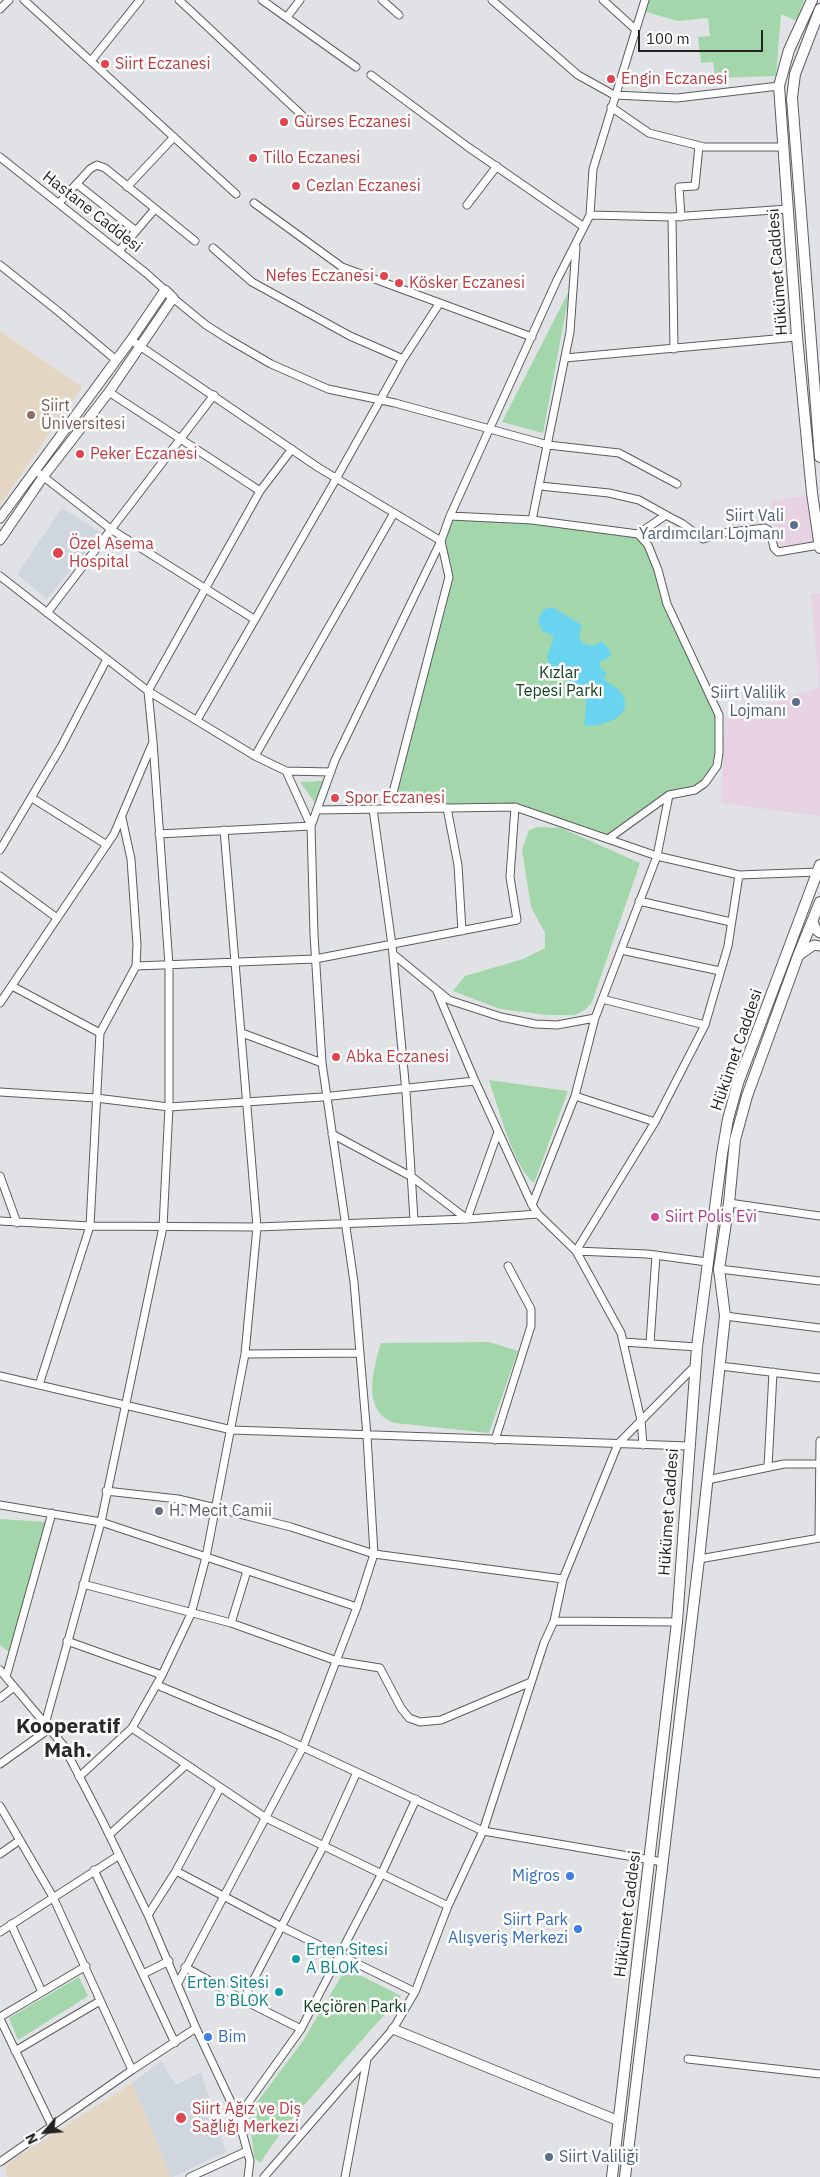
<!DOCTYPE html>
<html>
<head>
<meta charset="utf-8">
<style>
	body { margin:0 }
	#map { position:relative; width:820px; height:2177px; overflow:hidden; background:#e1e2e5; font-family:"IBM Plex Sans",sans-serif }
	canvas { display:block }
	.north { position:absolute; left:20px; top:2107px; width:50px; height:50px; -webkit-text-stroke:4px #fff; paint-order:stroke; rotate:243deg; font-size:14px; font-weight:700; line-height:20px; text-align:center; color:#232324 }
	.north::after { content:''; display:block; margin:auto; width:18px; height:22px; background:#232324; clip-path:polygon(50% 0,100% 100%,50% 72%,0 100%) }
	.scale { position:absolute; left:638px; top:30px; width:125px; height:22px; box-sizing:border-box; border:2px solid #232324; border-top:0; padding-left:6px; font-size:15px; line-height:18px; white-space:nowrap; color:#232324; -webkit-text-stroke:4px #fff; paint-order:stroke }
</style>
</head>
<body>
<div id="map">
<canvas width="820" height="2177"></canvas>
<div class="north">N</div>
<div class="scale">100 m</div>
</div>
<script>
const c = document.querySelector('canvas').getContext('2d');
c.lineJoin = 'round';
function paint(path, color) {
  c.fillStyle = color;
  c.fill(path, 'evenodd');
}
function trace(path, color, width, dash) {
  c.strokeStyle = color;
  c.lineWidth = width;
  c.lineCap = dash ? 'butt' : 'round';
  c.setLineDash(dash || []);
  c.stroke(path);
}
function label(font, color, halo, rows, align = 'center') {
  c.font = font + ' "IBM Plex Sans",sans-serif';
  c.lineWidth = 5;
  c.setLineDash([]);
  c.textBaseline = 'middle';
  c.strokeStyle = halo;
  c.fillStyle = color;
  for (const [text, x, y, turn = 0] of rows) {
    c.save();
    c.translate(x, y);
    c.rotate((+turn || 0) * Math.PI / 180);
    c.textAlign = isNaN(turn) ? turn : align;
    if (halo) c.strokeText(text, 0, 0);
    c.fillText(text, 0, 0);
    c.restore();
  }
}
paint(new Path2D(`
	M809 495 816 543 778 549 770 501Z
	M820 593V816L721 803 725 718 819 687 811 594Z`), '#e6d2e0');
paint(new Path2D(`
	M62 508 102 533 47 599 17 574Z
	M161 2061 176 2085 201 2072 226 2152 173 2177H171L132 2083Z`), '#cfd6de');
paint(new Path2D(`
	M0 331 82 387 0 505Z
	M132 2083 171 2177H8L7 2175 5 2165Z`), '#e3d7c3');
paint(new Path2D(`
	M646 0H804L797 21 781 14 776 76 715 78 713 62 701 63 698 37 710 36 708 18 678 21 643 11Z
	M570 289 543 433 502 422Z
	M450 516 532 520 638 534 648 545 667 605 719 715V753L705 783 668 795 608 839 515 807 389 808 449 577 441 541Z
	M323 781 315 803 300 782Z
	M538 827 561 828 640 863 592 1002 586 1009 575 1015H547L500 1009 453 991 465 976 523 959 545 948V933L531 907 522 850 529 830Z
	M489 1080 568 1091 534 1183C515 1170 497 1104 489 1080Z
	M489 1342 518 1351 489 1433 395 1423C361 1412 373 1369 381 1343Z
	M0 1519 46 1522 9 1652 0 1645Z
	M346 1968 401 1996 284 2128 260 2163 254 2157 249 2113 303 2041Z
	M79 1977 88 1996 18 2040 9 2018Z`), '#a3d7ab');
paint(new Path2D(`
	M552 607 582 625 579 636C583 647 593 648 602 641L611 652 610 657 600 662V667L607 674 603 679C609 683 618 688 622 694 636 716 602 727 586 726L584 724C593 680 572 692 550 668L547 657 554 636 542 631 538 621 543 610Z`), '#6ad3f0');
const minor = new Path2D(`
	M24 0 236 194
	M179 0 306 119
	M262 0 356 67
	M382 0 399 15
	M492 0 578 75 614 95 677 98 779 86
	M603 0 635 29
	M0 9 9 0
	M287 17 300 0
	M91 61 140 0
	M371 75 468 147 584 227
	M611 107 649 133 704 147H783
	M0 157 146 273 165 290
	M77 184 136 231
	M127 187 174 137
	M59 203 90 169 97 165 105 168 195 241
	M254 203 342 267 532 337
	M467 205 497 166
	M590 215 672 217 789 209
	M672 217 674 349
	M681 217 679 187 695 186 699 146
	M213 248 252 282 350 336 403 359
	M119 251 154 210
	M0 265 59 312 116 360
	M173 298 206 325 228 339 271 364 328 389 395 403 548 445 619 453 677 484
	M131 340 319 468 441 541 449 577 389 808
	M565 358 797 337
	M109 392 260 491
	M40 474 112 530 254 619
	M540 486 609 493 639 500 666 515 638 534
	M666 515 683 524 703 539 723 533 765 528 770 531 774 548 778 552 819 545
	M450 516 532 520 638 534 648 545 658 570 667 604 719 715V753L717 766 705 783 695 790 669 795 608 839
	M532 520 570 332 576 247
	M0 576 148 691 255 756 286 771 331 772
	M47 613 214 395
	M197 720 336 479 403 359 439 304
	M255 756 394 513
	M286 771 311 826
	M32 798 107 845
	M447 808 458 865 462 931
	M373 809 392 945 406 1092 414 1220
	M317 810 515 807 657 856 595 1018 575 1096 532 1205
	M159 834 311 826
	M0 850 61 747 107 659
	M739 875 818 872
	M0 876 57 918
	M639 901 731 922
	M621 950 720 971
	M393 954 449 1000 501 1017 535 1024 557 1025 595 1018
	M136 966 315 959 517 920 510 877 515 807
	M12 986 100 1033
	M436 989 475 1081 532 1205 538 1214 576 1251 621 1333 641 1420 643 1445
	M602 999 705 1025 728 946 739 875 657 856 669 795
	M0 1003 114 834 153 742 148 691 260 491 292 449
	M705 1025 655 1122 576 1251 647 1254 707 1262
	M242 1033 322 1063
	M0 1092 96 1098 169 1107 322 1097 475 1081
	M575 1096 655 1122
	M332 1134 412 1177 467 1219
	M0 1176 17 1223
	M729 1203 820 1216
	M467 1219 498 1132
	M0 1221 90 1226 257 1227 467 1219 538 1214
	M719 1269 820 1281
	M725 1316 820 1328
	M623 1342 697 1347
	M650 1343 656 1255
	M245 1354 360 1353
	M720 1366 820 1378
	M0 1376 232 1430 689 1446
	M39 1385 90 1226 100 1033 136 966 137 945 131 859 122 818
	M495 1440 531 1326V1309L508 1266
	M768 1467 773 1372
	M707 1480 784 1464H820
	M106 1491 178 1499 216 1508 291 1527 374 1554 563 1579
	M0 1505 101 1522 357 1607
	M819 1538 820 1441
	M699 1559 820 1538
	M83 1584 231 1623 337 1661 380 1668 401 1708 409 1718 420 1722 441 1720 531 1682
	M554 1621 677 1622
	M231 1623 247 1571
	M67 1641 162 1675
	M0 1670 63 1745 102 1820 148 1915 196 2028 238 2117 250 2161 248 2177
	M6 1677 52 1513
	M157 1685 279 1736 483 1831 663 1862
	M0 1698 14 1687
	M45 1724 101 1522 163 1227 169 1107V965L153 742
	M132 1728 266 1818 448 1906
	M0 1764 49 1729
	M79 1777 132 1728 162 1675 191 1614 206 1557 245 1354 257 1227 224 830
	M0 1806 53 1897 132 2070
	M109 1835 185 1766
	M0 1854 20 1840
	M94 1870 175 2043
	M176 1871 282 1927 415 1992
	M148 1915 176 1871 220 1788
	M11 1924 42 1992
	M0 1932 118 1856
	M185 1967 243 2000 301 2029
	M143 1974 169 1961
	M178 1983 303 1747 357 1607 374 1554 367 1436 354 1282 322 1063 314 934 311 826 335 760 441 541 450 516 557 280 590 215 593 169 645 0
	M243 2000 323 1847 357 1772
	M0 2017 86 1966
	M0 2019 52 2126
	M15 2051 100 2001
	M688 2059 820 2074
	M238 2117 301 2029 381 1875 416 1799
	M0 2162 132 2070 196 2028
	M190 2177 247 2151
	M264 2177 393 2029 415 1992 448 1906 483 1831 544 1643 554 1621 563 1579 618 1444 695 1366
	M345 2177 367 2059`);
const tertiary = new Path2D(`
	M0 518 131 340 165 290 173 298 109 392 43 477 0 540
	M813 922 817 931 820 933
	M798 956 814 945 820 946
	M393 2029 619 2121`);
const primary = new Path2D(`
	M812 0 789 50 779 86 797 337 812 493 820 548
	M820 9 795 74 792 98 820 457
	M612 2177 677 1622 697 1347 722 1154 728 1119 738 1083 820 865
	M625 2177 699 1559 725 1316 719 1269 729 1203 735 1140 747 1096 798 956 820 902`);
trace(minor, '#5b5c5e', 9);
trace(tertiary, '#5b5c5e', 11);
trace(primary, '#5b5c5e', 12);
trace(minor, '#fff', 7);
trace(tertiary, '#fff', 9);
trace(primary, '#fff', 10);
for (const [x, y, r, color] of [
	[105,64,5,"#e0444e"],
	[611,79,5,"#e0444e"],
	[284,122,5,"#e0444e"],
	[253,158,5,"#e0444e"],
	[296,186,5,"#e0444e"],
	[384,276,5,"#e0444e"],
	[399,283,5,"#e0444e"],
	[31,415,5,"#8d6e63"],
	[80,454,5,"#e0444e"],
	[794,525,5,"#5c6f8a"],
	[58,553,6,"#e0444e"],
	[796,702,5,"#5c6f8a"],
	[335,798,5,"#e0444e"],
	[336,1057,5,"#e0444e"],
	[655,1217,5,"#d1479c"],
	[159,1511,5,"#6b7280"],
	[570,1876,5,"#3f7fe0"],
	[578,1929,5,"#3f7fe0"],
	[296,1959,5,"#0f9aa8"],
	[279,1992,5,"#0f9aa8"],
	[208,2037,5,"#3f7fe0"],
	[181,2118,6,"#e0444e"],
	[549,2157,5,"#5c6f8a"]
]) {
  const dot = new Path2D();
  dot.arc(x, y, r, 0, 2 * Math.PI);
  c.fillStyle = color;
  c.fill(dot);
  trace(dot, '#fff', 2);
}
label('16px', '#be3a42', '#fff', [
	["Siirt Eczanesi",115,64],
	["Engin Eczanesi",621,79],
	["Gürses Eczanesi",294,122],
	["Tillo Eczanesi",263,158],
	["Cezlan Eczanesi",306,186],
	["Nefes Eczanesi",374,276,"right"],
	["Kösker Eczanesi",409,283],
	["Peker Eczanesi",90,454],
	["Özel Asema",69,544],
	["Hospital",69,562],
	["Spor Eczanesi",345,798],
	["Abka Eczanesi",346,1057],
	["Siirt Ağız ve Diş",192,2109],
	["Sağlığı Merkezi",192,2127]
], 'left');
label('16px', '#232324', '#fff', [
	["Hastane Caddesi",92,212,38],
	["Hükümet Caddesi",778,272,-94],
	["Hükümet Caddesi",737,1050,-71],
	["Hükümet Caddesi",669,1512,-86],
	["Hükümet Caddesi",628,1914,-83]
]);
label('16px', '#785e54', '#fff', [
	["Siirt",41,406],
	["Üniversitesi",41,424]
], 'left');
label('16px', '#4e5e75', '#fff', [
	["Siirt Vali",784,516],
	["Yardımcıları Lojmanı",784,534],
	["Siirt Valilik",786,693],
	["Lojmanı",786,711],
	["Siirt Valiliği",559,2157,"left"]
], 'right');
label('16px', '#11431f', '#fff', [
	["Kızlar",559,673],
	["Tepesi Parkı",559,691],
	["Keçiören Parkı",355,2007]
]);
label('16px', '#b23c85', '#fff', [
	["Siirt Polis Evi",665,1217]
], 'left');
label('16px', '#5b616d', '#fff', [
	["H. Mecit Camii",169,1511]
], 'left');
label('16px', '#366cbe', '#fff', [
	["Migros",560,1876],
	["Siirt Park",568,1920],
	["Alışveriş Merkezi",568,1938],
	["Bim",218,2037,"left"]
], 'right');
label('16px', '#0d838f', '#fff', [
	["Erten Sitesi",306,1950],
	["A BLOK",306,1968],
	["Erten Sitesi",269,1983,"right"],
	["B BLOK",269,2001,"right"]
], 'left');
label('bold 21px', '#28292b', '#fff', [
	["Kooperatif",68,1727],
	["Mah.",68,1751]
]);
</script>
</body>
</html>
